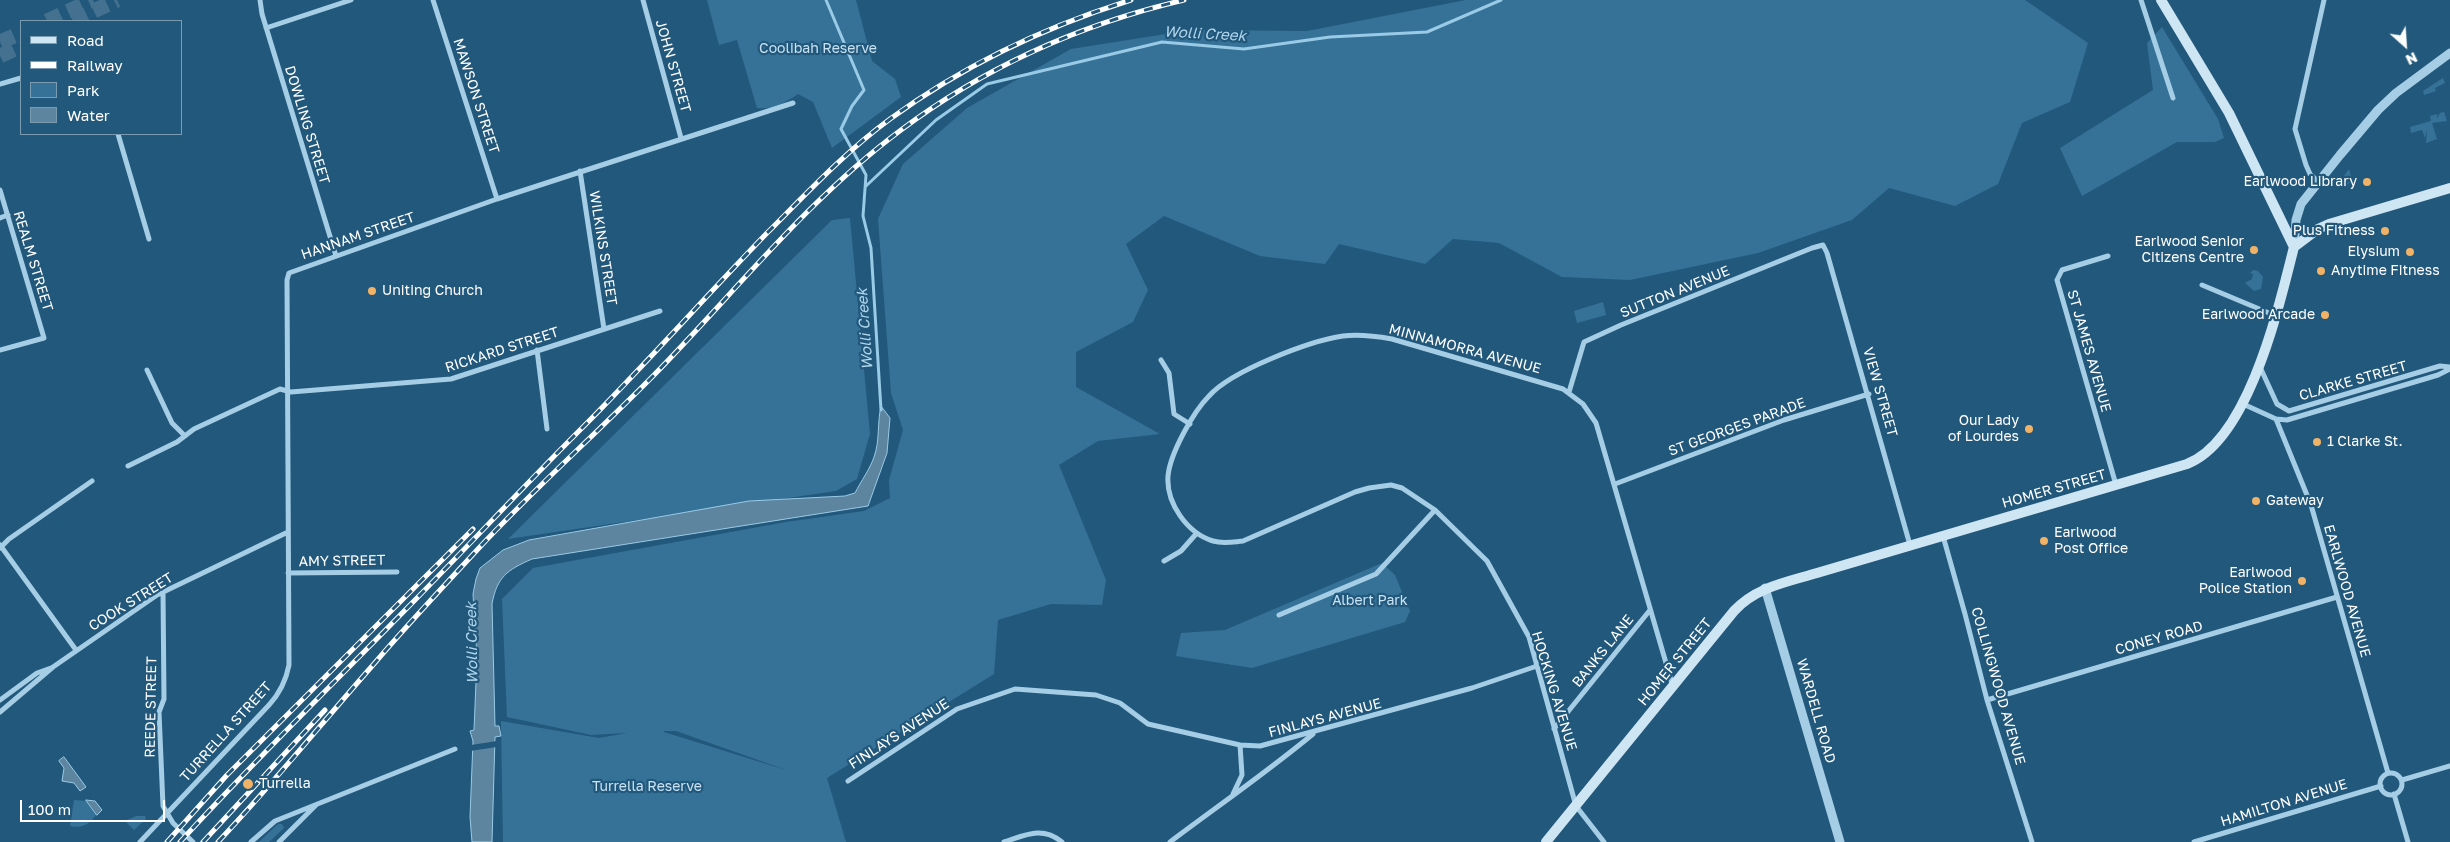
<!DOCTYPE html>
<html>
<head>
<meta charset="utf-8">
<style>
	body { margin:0 }
	#map { position:relative; width:2450px; height:842px; overflow:hidden; background:#22587b; font-family:"Golos Text",sans-serif }
	canvas { display:block }
	.legend { position:absolute; left:20px; top:20px; width:162px; height:115px; box-sizing:border-box; background:#22587b; border:1px solid #7a9bb0; margin:0; padding:6px 9px; list-style:none; font-size:15px; color:#fff }
	.legend li { display:flex; align-items:center; gap:10px; height:25px }
	.legend b { width:25px; border:1px solid #7a9bb0 }
	.north { position:absolute; left:2380px; top:20px; width:50px; height:50px; -webkit-text-stroke:4px #22587b; paint-order:stroke; rotate:154deg; font-size:14px; font-weight:700; line-height:20px; text-align:center; color:#fff }
	.north::after { content:''; display:block; margin:auto; width:18px; height:22px; background:#fff; clip-path:polygon(50% 0,100% 100%,50% 72%,0 100%) }
	.scale { position:absolute; left:20px; top:800px; width:145px; height:22px; box-sizing:border-box; border:2px solid #fff; border-top:0; padding-left:6px; font-size:15px; line-height:18px; white-space:nowrap; color:#fff; -webkit-text-stroke:4px #22587b; paint-order:stroke }
</style>
</head>
<body>
<div id="map">
<canvas width="2450" height="842"></canvas>
<ul class="legend">
<li><b style="height:6px;background:#cee5f4"></b>Road</li>
<li><b style="height:6px;background:#fff"></b>Railway</li>
<li><b style="height:14px;background:#367298"></b>Park</li>
<li><b style="height:14px;background:#5e859f"></b>Water</li>
</ul>
<div class="north">N</div>
<div class="scale">100 m</div>
</div>
<script>
const c = document.querySelector('canvas').getContext('2d');
c.lineJoin = 'round';
function paint(path, color) {
  c.fillStyle = color;
  c.fill(path, 'evenodd');
}
function trace(path, color, width, dash) {
  c.strokeStyle = color;
  c.lineWidth = width;
  c.lineCap = dash ? 'butt' : 'round';
  c.setLineDash(dash || []);
  c.stroke(path);
}
function label(font, color, halo, rows, align = 'center') {
  c.font = font + ' "Golos Text",sans-serif';
  c.lineWidth = 4.5;
  c.setLineDash([]);
  c.textBaseline = 'middle';
  c.strokeStyle = halo;
  c.fillStyle = color;
  for (const [text, x, y, turn = 0] of rows) {
    c.save();
    c.translate(x, y);
    c.rotate((+turn || 0) * Math.PI / 180);
    c.textAlign = isNaN(turn) ? turn : align;
    if (halo) c.strokeText(text, 0, 0);
    c.fillText(text, 0, 0);
    c.restore();
  }
}
paint(new Path2D(`
	M707 0H856L872 61 895 79 901 97 832 148 813 102 798 94C785 103 772 110 757 108L737 40 719 45Z
	M1466 0H2025L2088 43 2070 102 2022 123 1998 184 1955 206 1889 188 1852 220 1758 253 1630 280 1562 277 1499 243 1453 239 1425 264 1339 244 1325 264 1260 256 1164 216 1126 244 1148 290 1133 322 1076 352V387L1160 434 1098 441 1059 465 1106 580 1102 605 1051 604 998 620 994 674 827 778 846 842H503L501 721 599 738 627 733 591 735 507 717 502 599 533 568 786 522 864 511 890 498 889 480 903 430 891 393 878 219 903 164 967 108 1071 49 1191 30 1307 31ZM664 731H676L789 771 664 732Z
	M2162 27 2218 119 2224 138 2215 142H2177L2082 196 2060 148 2153 90 2147 43Z
	M2443 78 2445 83 2435 88 2436 91 2424 95 2423 91Z
	M2444 112 2447 121 2432 123 2437 139 2426 143 2427 129 2425 138 2422 130 2411 133 2410 127 2431 121 2430 116 2437 114V118L2440 113Z
	M2349 169 2353 183 2344 185 2340 181Z
	M850 218 870 434 857 479 836 491 508 539 832 220Z
	M2253 270 2258 271 2263 277 2261 289 2254 291 2245 283 2252 279 2253 274 2250 273Z
	M1603 302 1606 315 1577 323 1574 311Z
	M1382 563 1395 575 1410 611 1405 622 1252 668 1176 656 1181 633 1225 630Z
	M74 800 86 801 96 815C90 824 81 829 70 826Z
	M136 816H145L146 819 134 830 125 821Z
	M278 824H282L284 828 269 842H259Z`), '#367298');
const water = new Path2D(`
	M881 406 890 418 887 453 868 506 532 559C507 570 497 577 492 604L495 726H499L501 736 495 737 492 842H472L470 817 473 741 470 731 474 730 477 657 473 594 476 579 480 568 503 550 529 540 749 501 845 496 855 493C861 481 870 469 874 457 880 441 877 423 881 406Z
	M64 757 86 787 80 791 74 783 62 781 64 768 59 761Z
	M86 800 95 801 102 810 97 815Z`);
paint(water, '#5e859f');
trace(water, '#99cae6', 1);
paint(new Path2D(`
	M497 741V747L470 751 471 745Z`), '#22587b');
trace(new Path2D(`
	M826 0 864 90 852 106 841 129 866 175 863 216 871 248 881 410
	M866 186 936 120 987 84 1162 42 1244 49 1330 37 1427 32 1501 0`), '#99cae6', 3);
trace(new Path2D(`
	M47 21 93 0
	M73 21 117 0
	M0 42 21 33
	M0 56 21 46`), '#43718f', 15, [15, 8]);
trace(new Path2D(`
	M260 0 262 14 336 256
	M433 0 497 199
	M643 0 681 138
	M2141 0 2173 98
	M266 28 351 0
	M0 84 21 78
	M118 134 149 239
	M580 171 604 329
	M2319 182 2310 174 2306 165 2295 129 2324 0
	M0 190 44 338 0 350
	M0 218 8 215
	M2108 256 2062 270 2057 280 2116 485
	M2202 285 2276 316
	M537 350 547 429
	M1161 360 1169 373 1174 414 1190 424
	M2260 367 2277 404 2289 411 2440 366 2450 367
	M147 370 172 423 185 436
	M1569 392 1584 342 1621 325 1812 248 1823 245 1827 253 1910 545
	M2243 404 2276 419 2287 420 2438 375 2450 369
	M2276 419 2311 505 2388 773
	M128 466 177 442 194 429 280 389 291 392 451 379 660 311
	M1615 484 1784 420 1869 394
	M1943 536 1965 614 1987 700 2032 842
	M0 545 76 650
	M0 548 9 539 92 481
	M1164 561 1181 551 1196 534
	M288 573 397 572
	M163 591 164 699 159 712 163 806 173 823 193 842
	M1279 615 1376 574 1435 510
	M0 700 37 673 51 668
	M1987 700 2337 597
	M0 712 53 667 157 595 288 532
	M1554 729 1650 610
	M2380 784a11 11 0 1 1 22 0a11 11 0 1 1-22 0Z
	M2402 780 2450 766
	M848 781 957 709 1015 689 1096 695 1120 703 1148 724 1240 745 1260 746 1472 688 1537 666
	M1233 794 1242 775 1240 745
	M2394 794 2408 842
	M140 842 269 705C280 693 286 681 289 665L287 280 289 273 497 199 793 103
	M251 842 275 821 455 749
	M279 842 316 805
	M1004 842C1026 835 1042 826 1062 842
	M1170 842C1218 806 1267 772 1313 734
	M1604 842 1576 806 1529 637 1487 561 1435 510 1402 488 1391 485 1369 488 1355 492 1243 541C1232 542 1223 544 1213 541 1187 533 1166 503 1168 476 1170 454 1193 412 1209 396 1231 371 1309 341 1343 336 1359 334 1375 336 1392 339L1563 389 1583 404 1596 423 1673 687
	M2194 842 2381 786`), '#a5cde5', 5);
trace(new Path2D(`
	M2294 247 2296 220 2301 204 2340 155 2378 110 2396 93 2450 53
	M1765 588 1840 842`), '#a5cde5', 9);
trace(new Path2D(`
	M2161 0 2229 113 2294 247
	M2294 247 2318 229 2329 224 2450 188
	M1546 842 1734 611C1756 587 1787 582 1817 573L2187 464C2249 440 2279 306 2294 247`), '#cee5f4', 10);
const rail = new Path2D(`
	M167 842 227 775 473 529
	M180 842C256 759 336 681 414 601 470 544 524 486 580 430 644 366 704 298 767 233 806 194 845 152 890 119 964 65 1044 27 1131 0
	M203 842 325 710
	M218 842C272 785 321 724 373 665 407 625 443 587 478 549 535 488 597 433 655 374 735 292 808 199 901 130 985 67 1081 24 1184 0`);
trace(rail, '#fff', 5);
trace(rail, '#22587b', 3, [9]);
for (const [x, y, r, color] of [
	[2367,182,5,"#f0b267"],
	[2385,231,5,"#f0b267"],
	[2254,250,5,"#f0b267"],
	[2410,252,5,"#f0b267"],
	[2321,271,5,"#f0b267"],
	[372,291,5,"#f0b267"],
	[2325,315,5,"#f0b267"],
	[2029,429,5,"#f0b267"],
	[2317,442,5,"#f0b267"],
	[2256,501,5,"#f0b267"],
	[2044,541,5,"#f0b267"],
	[2302,581,5,"#f0b267"],
	[248,784,6,"#f0b267"]
]) {
  const dot = new Path2D();
  dot.arc(x, y, r, 0, 2 * Math.PI);
  c.fillStyle = color;
  c.fill(dot);
  trace(dot, '#22587b', 2);
}
label('14px', '#c8e3f4', '#22587b', [
	["Coolibah Reserve",818,49],
	["Albert Park",1370,601],
	["Turrella Reserve",647,787]
]);
label('14px', '#fff', '#22587b', [
	["JOHN STREET",673,66,74],
	["MAWSON STREET",476,96,72],
	["DOWLING STREET",307,125,73],
	["HANNAM STREET",358,236,-19],
	["WILKINS STREET",603,248,81],
	["REALM STREET",33,261,73],
	["SUTTON AVENUE",1675,292,-22],
	["MINNAMORRA AVENUE",1465,349,15],
	["RICKARD STREET",502,350,-18],
	["ST JAMES AVENUE",2089,351,74],
	["CLARKE STREET",2353,381,-16],
	["VIEW STREET",1880,392,74],
	["ST GEORGES PARADE",1737,427,-20],
	["HOMER STREET",2054,489,-16],
	["AMY STREET",342,561,-1],
	["EARLWOOD AVENUE",2347,591,74],
	["COOK STREET",131,602,-32],
	["CONEY ROAD",2159,638,-16],
	["BANKS LANE",1603,651,-51],
	["HOMER STREET",1675,662,-51],
	["COLLINGWOOD AVENUE",1998,686,74],
	["HOCKING AVENUE",1554,691,73],
	["REEDE STREET",151,707,-89],
	["WARDELL ROAD",1816,711,74],
	["FINLAYS AVENUE",1325,718,-15],
	["TURRELLA STREET",226,732,-48],
	["FINLAYS AVENUE",899,734,-33],
	["HAMILTON AVENUE",2284,803,-17]
]);
label('14px', '#fff', '#22587b', [
	["Earlwood Library",2357,182],
	["Plus Fitness",2375,231],
	["Earlwood Senior",2244,242],
	["Citizens Centre",2244,258],
	["Elysium",2400,252],
	["Anytime Fitness",2331,271,"left"],
	["Uniting Church",382,291,"left"],
	["Earlwood Arcade",2315,315],
	["Our Lady",2019,421],
	["of Lourdes",2019,437],
	["1 Clarke St.",2327,442,"left"],
	["Gateway",2266,501,"left"],
	["Earlwood",2054,533,"left"],
	["Post Office",2054,549,"left"],
	["Earlwood",2292,573],
	["Police Station",2292,589],
	["Turrella",259,784,"left"]
], 'right');
label('italic 15px', '#b0d6ed', '#22587b', [
	["Wolli Creek",1205,34,3],
	["Wolli Creek",865,329,-94],
	["Wolli Creek",472,643,-91]
]);
</script>
</body>
</html>
